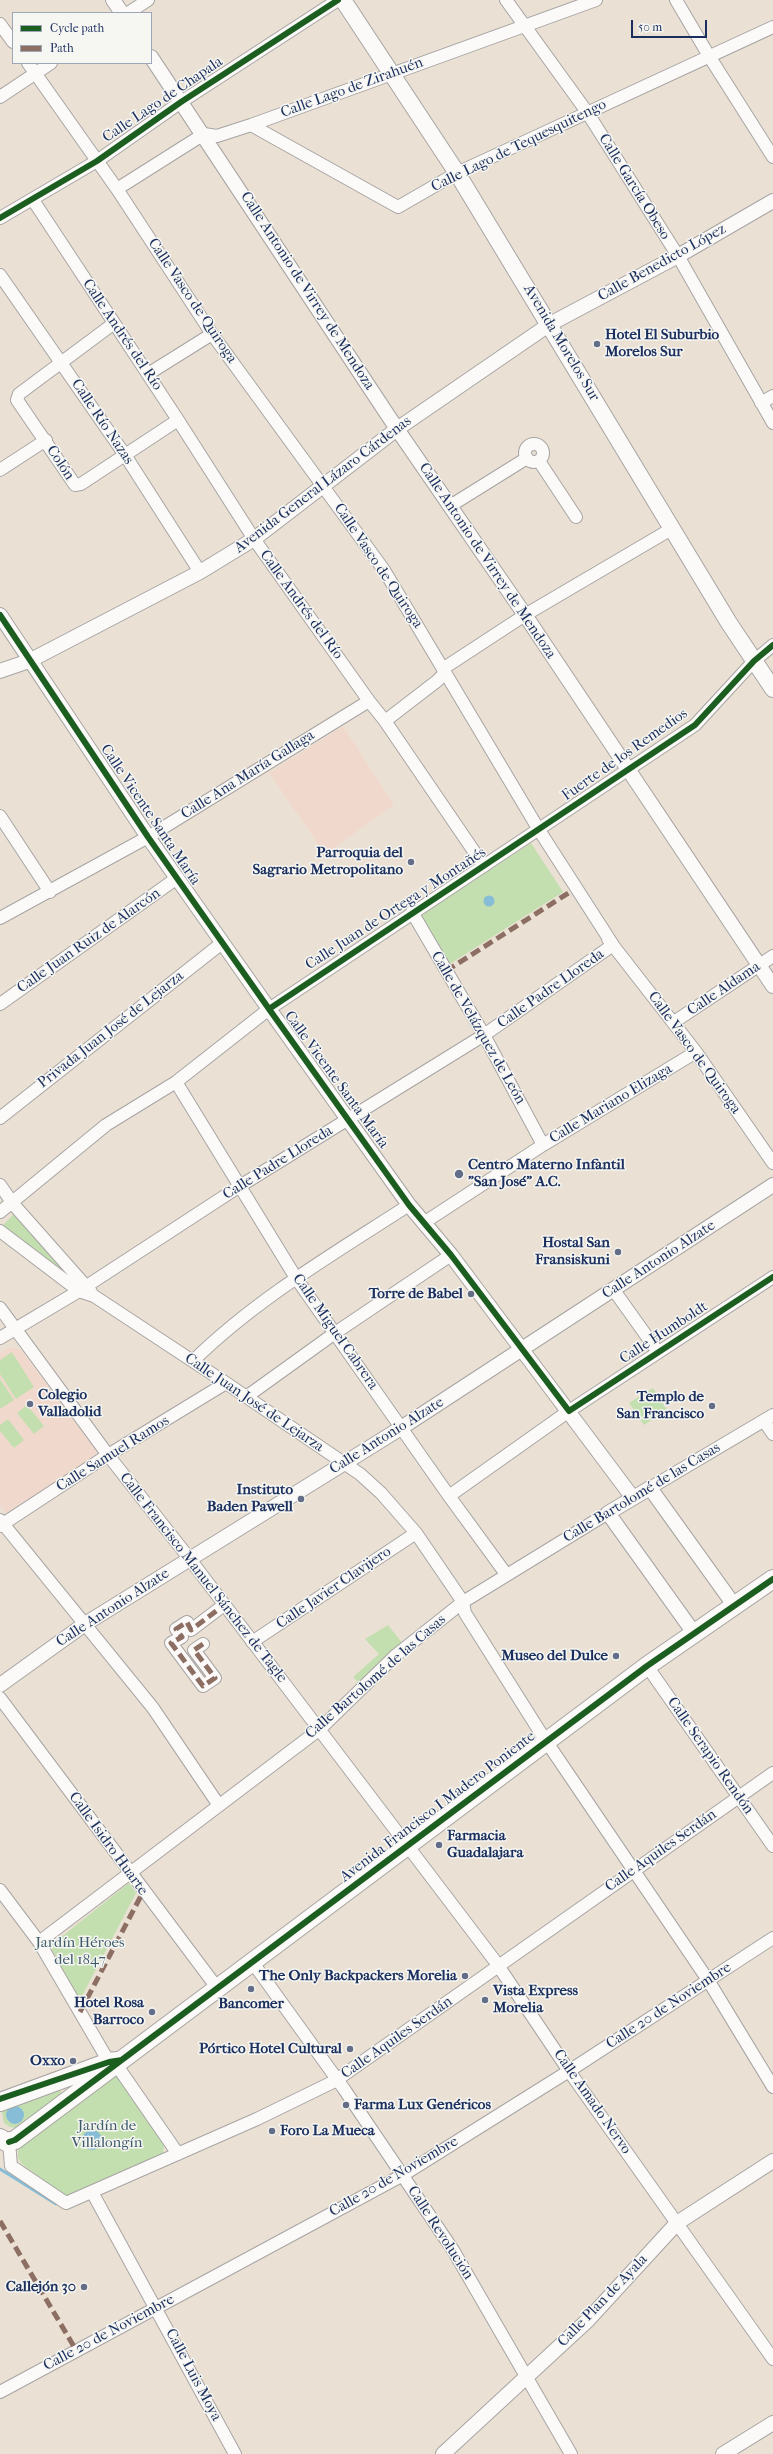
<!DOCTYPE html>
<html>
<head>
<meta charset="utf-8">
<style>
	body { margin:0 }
	#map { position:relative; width:773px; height:2454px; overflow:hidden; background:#eae1d4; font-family:"IM FELL French Canon",serif }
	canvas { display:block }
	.legend { position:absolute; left:12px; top:12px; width:140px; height:52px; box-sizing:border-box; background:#f6f6f2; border:1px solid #9ea6b7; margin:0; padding:5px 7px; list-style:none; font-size:12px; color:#1b2f5e }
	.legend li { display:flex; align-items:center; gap:8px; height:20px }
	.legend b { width:20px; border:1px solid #9ea6b7 }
	.scale { position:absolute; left:631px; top:20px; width:76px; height:18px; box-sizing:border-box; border:2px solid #1b2f5e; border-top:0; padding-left:5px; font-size:12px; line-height:14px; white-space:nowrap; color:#1b2f5e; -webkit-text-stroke:3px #f6f6f2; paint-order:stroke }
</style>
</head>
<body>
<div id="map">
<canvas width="773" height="2454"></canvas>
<ul class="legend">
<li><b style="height:5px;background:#1b5e20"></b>Cycle path</li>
<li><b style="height:5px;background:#8d6e63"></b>Path</li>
</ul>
<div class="scale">50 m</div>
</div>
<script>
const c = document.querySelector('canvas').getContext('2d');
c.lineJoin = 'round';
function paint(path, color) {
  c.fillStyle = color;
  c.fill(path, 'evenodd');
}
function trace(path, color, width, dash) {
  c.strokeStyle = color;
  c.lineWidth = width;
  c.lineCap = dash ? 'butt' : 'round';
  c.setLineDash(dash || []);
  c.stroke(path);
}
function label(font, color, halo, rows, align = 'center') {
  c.font = font + ' "IM FELL French Canon",serif';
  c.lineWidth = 3;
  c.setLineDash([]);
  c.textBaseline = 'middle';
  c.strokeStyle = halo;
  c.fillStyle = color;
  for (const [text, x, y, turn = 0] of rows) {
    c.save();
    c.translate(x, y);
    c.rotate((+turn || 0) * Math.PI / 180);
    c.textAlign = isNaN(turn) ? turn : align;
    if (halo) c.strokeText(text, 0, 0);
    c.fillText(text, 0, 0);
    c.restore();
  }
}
paint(new Path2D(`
	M343 726 394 805 325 854 269 773Z
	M10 1347 21 1350 99 1455 6 1513 0 1505V1353Z`), '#f1d8cd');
paint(new Path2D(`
	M531 843 563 892 448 965 421 915Z
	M15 1213 71 1276 2 1230 1 1227Z
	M12 1352 34 1387 16 1399 0 1374V1360Z
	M0 1379 14 1400 0 1409Z
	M653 1388 667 1410 644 1425 629 1403Z
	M27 1405 44 1426 34 1434 17 1413Z
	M8 1419 24 1440 14 1448 0 1431V1425Z
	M388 1625 404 1645 359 1683 353 1677 379 1654 365 1639Z
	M129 1883 136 1893 80 2000 50 1946Z
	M116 2074 164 2143 163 2156 68 2199 22 2164 18 2158V2148Z
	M60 2090 62 2094 17 2128 10 2127 4 2123 2 2112 9 2103ZM11 2108 21 2122C17 2125 13 2124 8 2121L7 2112Z`), '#c3dfaf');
paint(new Path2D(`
	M483.5 901a5.5 5.5 0 1 1 11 0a5.5 5.5 0 1 1-11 0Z
	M6 2115a9 9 0 1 1 18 0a9 9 0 1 1-18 0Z
	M82 2140a10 10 0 1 1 20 0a10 10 0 1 1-20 0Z`), '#87bdd7');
trace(new Path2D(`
	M0 2169 56 2204`), '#87bdd7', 3);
const minor = new Path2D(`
	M506 0 587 112 678 256 773 423
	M676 0 709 56 773 157
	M128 13 148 0
	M0 24 13 42
	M28 63 117 189 212 334 384 570 539 830 613 945
	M0 97 51 63
	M251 125 398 207 457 173 773 27
	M117 189 204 134 217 136 251 125 596 0
	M33 200 178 420 254 539 369 701 385 721 484 866
	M0 218 97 161 181 102 338 0
	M0 275 125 455 200 572
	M113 324 31 385 19 394 17 400 75 485 81 484 178 420
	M148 374 212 334
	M761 403 773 396
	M525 453a9 9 0 1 1 18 0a9 9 0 1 1-18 0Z
	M539 461 576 517
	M0 470 46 440
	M450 506 527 458
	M385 721 437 681 443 675 444 668 525 615 673 528
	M0 816 50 892
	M412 912 484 1035 543 1145
	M0 918 148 837 369 701
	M608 939 696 1052 773 1163
	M0 1004 177 878
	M674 1022 773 956
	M176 1082 296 1278 449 1496 506 1574
	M0 1118 222 943
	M0 1185 14 1205 91 1292
	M0 1212 106 1125 176 1082 269 1009 695 725 754 661 773 645
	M425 1222 543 1145 696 1052
	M0 1231 79 1291 94 1296 226 1383 360 1474 381 1493 416 1533 463 1602 465 1613 542 1735 708 1980 773 2087
	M613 1289 658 1352
	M0 1308 108 1455 189 1558 495 1961 569 2071 773 2359
	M0 1338 79 1291 240 1186 484 1035 613 945
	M193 1361C256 1299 335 1253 409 1205
	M246 1397 335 1333 451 1255
	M764 1421 773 1434
	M650 1488 773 1415
	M449 1496 569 1411 773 1277
	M0 1520 153 1708 218 1804
	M0 1526 108 1455 226 1383
	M252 1642 416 1533
	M203 1644 194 1650 215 1678 203 1686 171 1643 182 1637 176 1629 187 1622 191 1630 224 1605
	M647 1666 773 1846
	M0 1698 218 1989
	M0 1890 39 1942 109 2062 120 2070 178 2154
	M39 1942 320 1729 395 1656 463 1602 608 1513
	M253 1963 344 2089 453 2250 571 2454
	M9 2142 11 2166 66 2203 257 2119 335 2081 773 1773
	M92 2192 235 2454
	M0 2392 403 2175 569 2071 773 1938`);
const tertiary = new Path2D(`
	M113 0 122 13
	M151 57 397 429 525 615 773 986
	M0 615 148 837 269 1009 409 1205 451 1255 633 1498
	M0 671 29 661 200 572 254 539 397 429 550 324 678 256 773 201
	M694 1633 608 1513 650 1488 734 1605
	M0 1685 85 1624 401 1428 773 1185
	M443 2454 588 2320 677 2223 773 2161
	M723 2454 773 2423`);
const secondary = new Path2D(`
	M343 0 457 173 729 623 773 689`);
const primary = new Path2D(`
	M0 2102 109 2062 117 2061
	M0 2138 6 2142 15 2140 647 1666 773 1579`);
trace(minor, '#a7a4a3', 14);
trace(tertiary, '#a7a4a3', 16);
trace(secondary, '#a7a4a3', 18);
trace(primary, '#a7a4a3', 20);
trace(minor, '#fcfaf9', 12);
trace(tertiary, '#fcfaf9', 14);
trace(secondary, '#fcfaf9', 16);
trace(primary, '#fcfaf9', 18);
trace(new Path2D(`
	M446 971 570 892
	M203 1644 194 1650 215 1678 203 1686 171 1643 182 1637 176 1629 187 1622 191 1630 224 1605
	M80 2012 143 1892
	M0 2221 76 2350`), '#8d6e63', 5, [10, 5]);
trace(new Path2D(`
	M0 218 97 161 181 102 338 0
	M0 615 148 837 269 1009 409 1205 451 1255 569 1411 773 1277
	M269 1009 695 725 754 661 773 645
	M0 2099 109 2062 122 2060
	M9 2142 15 2140 647 1666 773 1579`), '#1b5e20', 6);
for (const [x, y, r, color] of [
	[597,344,4,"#636d87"],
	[411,862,4,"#636d87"],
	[459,1174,5,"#636d87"],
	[618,1252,4,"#636d87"],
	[471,1294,4,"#636d87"],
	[30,1404,4,"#636d87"],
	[712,1406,4,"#636d87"],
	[301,1499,4,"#636d87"],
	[616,1656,4,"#636d87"],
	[439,1845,4,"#636d87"],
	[465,1976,4,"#636d87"],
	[251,1989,4,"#636d87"],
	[485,2000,4,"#636d87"],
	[152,2012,4,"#636d87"],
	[350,2049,4,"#636d87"],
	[73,2061,4,"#636d87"],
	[346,2105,4,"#636d87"],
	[272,2131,4,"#636d87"],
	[84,2287,4,"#636d87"]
]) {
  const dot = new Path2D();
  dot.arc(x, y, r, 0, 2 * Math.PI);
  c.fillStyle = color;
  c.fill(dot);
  trace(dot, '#f6f6f2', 1.5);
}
label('15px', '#1b2f5e', '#f6f6f2', [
	["Calle Lago de Zirahuén",352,88,-20],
	["Calle Lago de Chapala",163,100,-34],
	["Calle Lago de Tequesquitengo",519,146,-26],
	["Calle García Obeso",634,187,58],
	["Calle Benedicto López",662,263,-29],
	["Calle Antonio de Virrey de Mendoza",307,291,57],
	["Calle Vasco de Quiroga",192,301,56],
	["Calle Andrés del Río",122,335,56],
	["Avenida Morelos Sur",561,343,59],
	["Calle Río Nazas",102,422,56],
	["Colón",60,463,57],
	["Avenida General Lázaro Cárdenas",323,485,-37],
	["Calle Antonio de Virrey de Mendoza",487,561,56],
	["Calle Vasco de Quiroga",378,566,56],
	["Calle Andrés del Río",301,605,54],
	["Fuerte de los Remedios",625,755,-35],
	["Calle Ana María Gallaga",248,775,-32],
	["Calle Vicente Santa María",150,815,56],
	["Calle Juan de Ortega y Montañés",396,909,-33],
	["Calle Juan Ruiz de Alarcón",89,941,-35],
	["Calle Padre Lloreda",551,989,-35],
	["Calle Aldama",724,989,-34],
	["Calle de Velázquez de León",478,1028,60],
	["Privada Juan José de Lejarza",111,1030,-38],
	["Calle Vasco de Quiroga",694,1053,54],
	["Calle Vicente Santa María",336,1080,54],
	["Calle Mariano Elizaga",611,1104,-31],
	["Calle Padre Lloreda",278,1163,-32],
	["Calle Antonio Alzate",659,1260,-33],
	["Calle Miguel Cabrera",335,1332,55],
	["Calle Humboldt",664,1333,-33],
	["Calle Juan José de Lejarza",254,1403,34],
	["Calle Antonio Alzate",387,1436,-32],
	["Calle Samuel Ramos",113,1454,-32],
	["Calle Bartolomé de las Casas",642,1493,-31],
	["Calle Francisco Manuel Sánchez de Tagle",203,1578,52],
	["Calle Javier Clavijero",334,1588,-34],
	["Calle Antonio Alzate",113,1608,-33],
	["Calle Bartolomé de las Casas",376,1677,-41],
	["Calle Serapio Rendón",710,1756,55],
	["Avenida Francisco I Madero Poniente",438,1807,-37],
	["Calle Isidro Huarte",108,1844,54],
	["Calle Aquiles Serdán",661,1851,-35],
	["Calle 20 de Noviembre",669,2006,-33],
	["Calle Aquiles Serdán",397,2038,-35],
	["Calle Amado Nervo",592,2102,55],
	["Calle 20 de Noviembre",394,2177,-30],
	["Calle Revolución",440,2233,57],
	["Calle Plan de Ayala",603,2301,-46],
	["Calle 20 de Noviembre",109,2333,-28],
	["Calle Luis Moya",193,2375,62]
]);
label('bold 15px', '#1b2f5e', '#f6f6f2', [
	["Hotel El Suburbio",605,335,"left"],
	["Morelos Sur",605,352,"left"],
	["Parroquia del",403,853],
	["Sagrario Metropolitano",403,870],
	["Centro Materno Infantil",468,1165,"left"],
	["\"San José\" A.C.",468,1182,"left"],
	["Hostal San",610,1243],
	["Fransiskuni",610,1260],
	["Torre de Babel",463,1294],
	["Colegio",38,1395,"left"],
	["Valladolid",38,1412,"left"],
	["Templo de",704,1397],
	["San Francisco",704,1414],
	["Instituto",293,1490],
	["Baden Pawell",293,1507],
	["Museo del Dulce",608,1656],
	["Farmacia",447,1836,"left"],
	["Guadalajara",447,1853,"left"],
	["The Only Backpackers Morelia",457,1976],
	["Vista Express",493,1991,"left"],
	["Morelia",493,2008,"left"],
	["Hotel Rosa",144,2003],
	["Barroco",144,2020],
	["Bancomer",251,2004,"center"],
	["Pórtico Hotel Cultural",342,2049],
	["Oxxo",65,2061],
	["Farma Lux Genéricos",354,2105,"left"],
	["Foro La Mueca",280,2131,"left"],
	["Callejón 30",76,2287]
], 'right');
label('15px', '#3d5a6a', '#f6f6f2', [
	["Jardín Héroes",80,1943],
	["del 1847",80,1960],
	["Jardín de",107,2126],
	["Villalongín",107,2143]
]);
</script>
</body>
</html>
